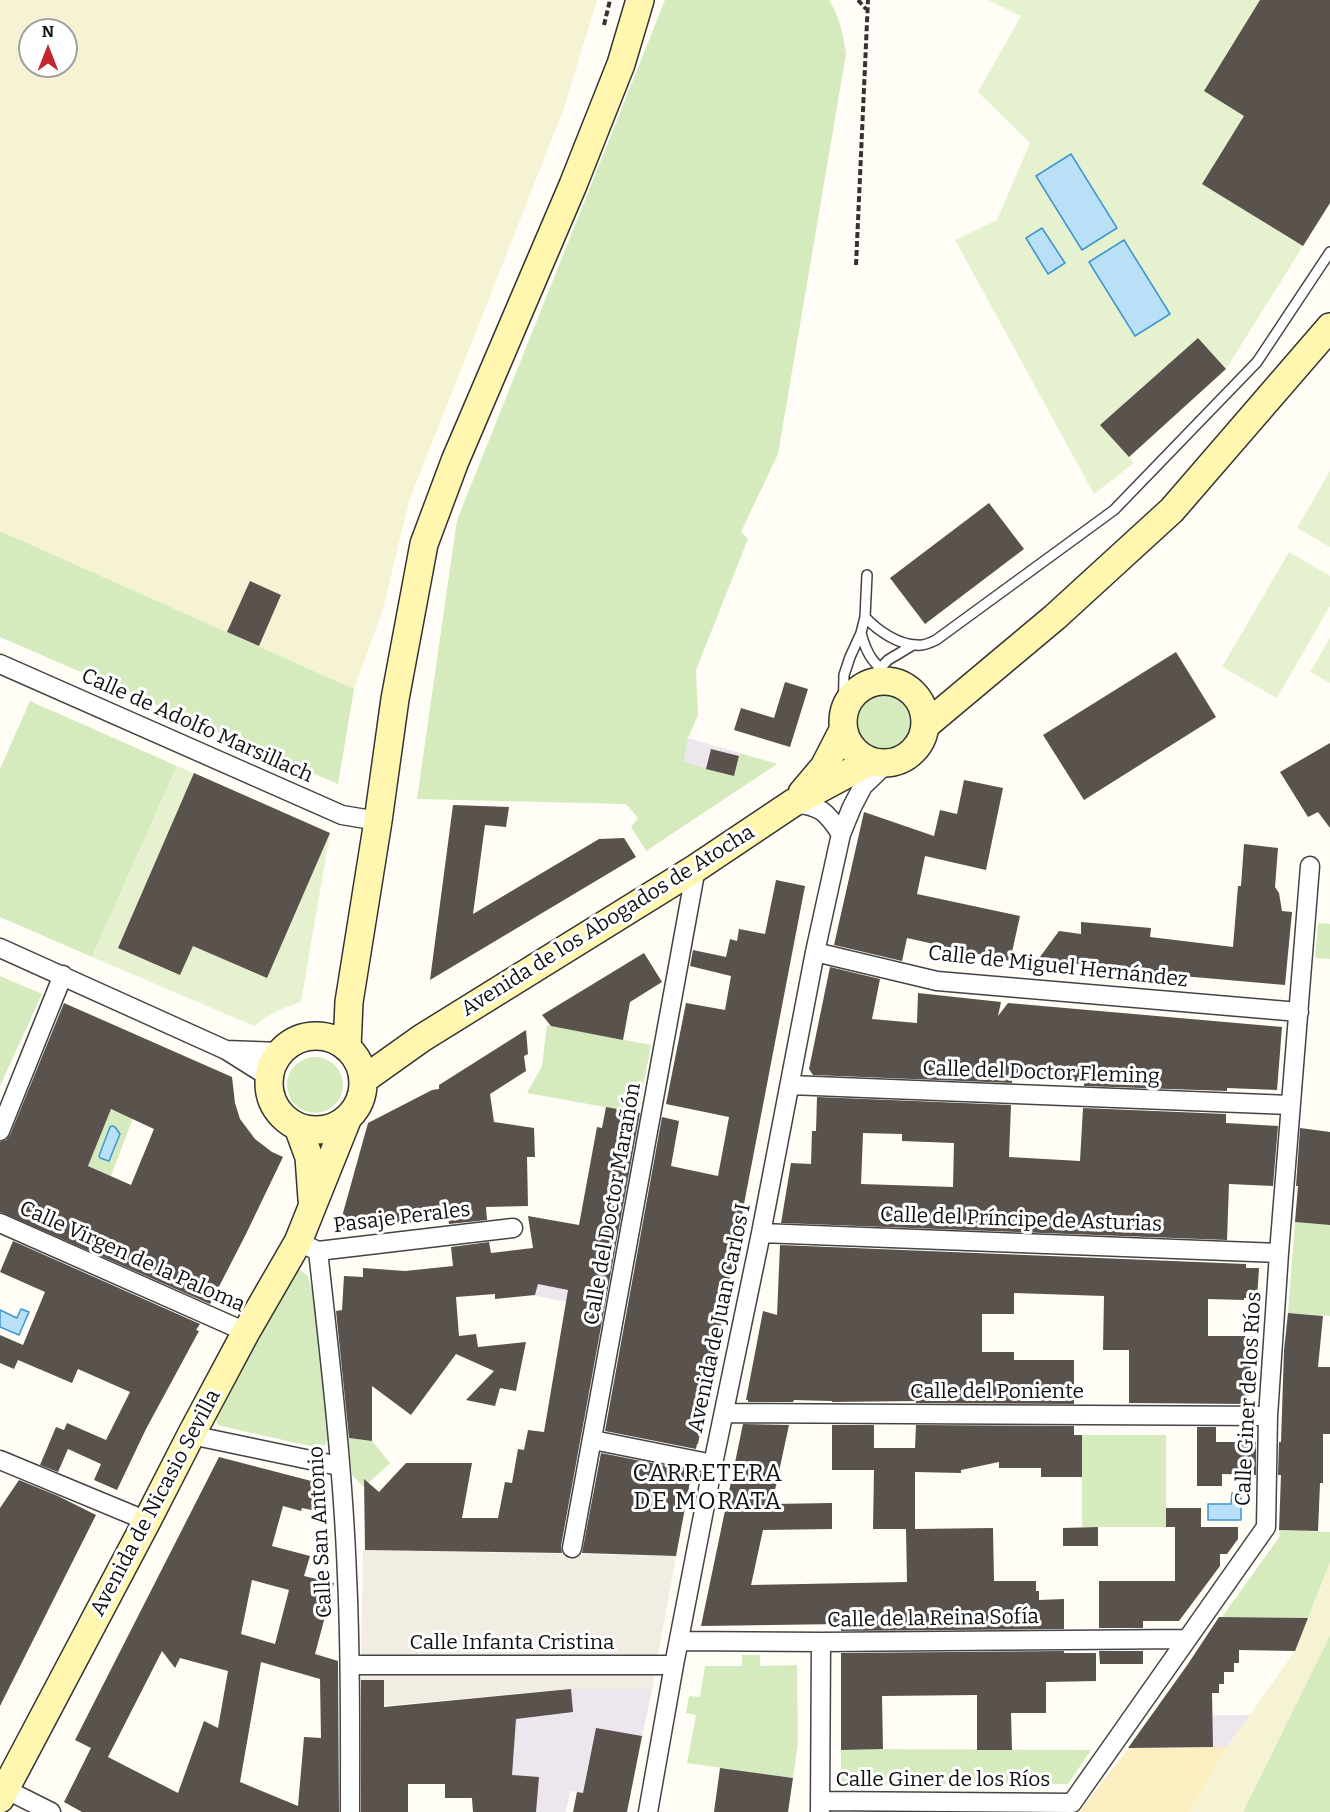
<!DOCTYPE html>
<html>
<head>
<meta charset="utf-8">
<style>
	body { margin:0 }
	#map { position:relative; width:1330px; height:1812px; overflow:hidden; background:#fffdf5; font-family:Bitter,serif }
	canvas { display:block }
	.north { position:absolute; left:18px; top:18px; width:60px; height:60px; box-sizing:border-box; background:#fff; border:2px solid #a0a0a0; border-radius:50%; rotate:0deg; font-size:16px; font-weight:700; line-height:24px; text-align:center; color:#111 }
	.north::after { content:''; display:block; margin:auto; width:21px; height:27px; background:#c4262e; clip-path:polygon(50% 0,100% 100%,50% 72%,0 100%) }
</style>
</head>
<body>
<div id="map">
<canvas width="1330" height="1812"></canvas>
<div class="north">N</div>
</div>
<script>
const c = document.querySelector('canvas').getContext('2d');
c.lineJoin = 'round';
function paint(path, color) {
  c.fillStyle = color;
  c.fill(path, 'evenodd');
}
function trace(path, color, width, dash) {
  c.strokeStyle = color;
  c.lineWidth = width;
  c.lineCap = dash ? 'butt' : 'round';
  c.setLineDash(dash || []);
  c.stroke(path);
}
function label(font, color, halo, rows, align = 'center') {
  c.font = font + ' Bitter,serif';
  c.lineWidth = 6;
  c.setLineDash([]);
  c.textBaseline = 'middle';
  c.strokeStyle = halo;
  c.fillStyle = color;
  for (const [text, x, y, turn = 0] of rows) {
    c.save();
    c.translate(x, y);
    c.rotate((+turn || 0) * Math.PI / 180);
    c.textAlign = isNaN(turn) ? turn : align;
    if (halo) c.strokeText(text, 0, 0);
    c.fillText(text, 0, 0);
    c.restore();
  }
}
paint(new Path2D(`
	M688 738 740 753 734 776 684 763Z
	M537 1263 602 1309 532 1295Z
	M571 1689H652L629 1802 570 1791 566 1812H473L468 1766 458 1701Z
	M1250 1715 1227 1747 1129 1748 1151 1716Z`), '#eee6ef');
paint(new Path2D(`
	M0 0H597L563 111 409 501 383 609 354 689 0 531ZM30 30H66V66H30Z
	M1330 1562V1812H1189L1227 1747 1295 1651Z`), '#f6f3d4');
paint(new Path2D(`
	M665 0H829C840 18 843 34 846 54L778 454 741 532 748 539 696 670 698 715 688 738 684 762 734 776 740 753 777 764 646 851 631 827 638 818 626 804 417 799 457 520Z
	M0 531 354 689 338 784 0 637Z
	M853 721a31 31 0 1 1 62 0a31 31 0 1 1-62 0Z
	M30 701 177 766 92 957 0 917V769Z
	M1318 923 1330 924V959L1315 958Z
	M0 976 42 994 0 1086Z
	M547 1025 651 1045 638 1113 527 1093 542 1066Z
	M287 1085a28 28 0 1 1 56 0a28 28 0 1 1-56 0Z
	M110 1109 133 1118 111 1176 88 1166Z
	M1295 1222 1330 1225V1316L1288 1313Z
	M299 1269 308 1276 315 1302 328 1438 325 1445 319 1448 221 1426 217 1424 216 1420 296 1270Z
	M1082 1435H1166V1527H1082Z
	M348 1438 372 1441 390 1463 364 1487 352 1475Z
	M1279 1530 1330 1532V1562L1308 1618 1222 1617 1280 1536Z
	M1330 1636V1812H1243Z
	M742 1655H760V1666L797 1665 798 1742 793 1778 687 1763 696 1715 686 1713 689 1696 700 1697 705 1666H742Z
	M841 1750 872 1749 1091 1750 1068 1784H841Z`), '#d5ebbd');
paint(new Path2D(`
	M1227 1747 1189 1812H1079L1129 1748Z`), '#fbeec1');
paint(new Path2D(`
	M988 0H1330V203L1226 369 1129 457 1134 463 1094 494 955 240 997 220 1030 143 978 92 1021 16Z
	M1330 471V547L1297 528Z
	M1289 552 1330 576V606L1277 698 1222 667Z
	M1330 638V683L1310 672Z
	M177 766 330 833 301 1002C281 1008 270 1014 254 1026L92 957Z`), '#e6f2cf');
paint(new Path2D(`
	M363 1550 676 1556 652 1689H571L360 1708Z`), '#f1ede2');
const water = new Path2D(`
	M1071 154 1117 228 1082 250 1036 176Z
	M1042 228 1065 263 1048 274 1026 238Z
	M1124 240 1170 314 1135 336 1089 262Z
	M112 1126 115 1127 120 1134 109 1161 100 1158 99 1156 110 1127Z
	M21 1309 29 1312 19 1335 0 1327V1310L17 1318Z
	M1232 1493H1241V1520H1208V1504H1231Z`);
paint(water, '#b9e0f7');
trace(water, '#3f96cf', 1.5);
paint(new Path2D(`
	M1260 0H1330V203L1303 246 1202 184 1244 116 1204 91Z
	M1198 338 1226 369 1129 457 1100 425Z
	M989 503 1024 549 925 624 890 578Z
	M250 581 281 595 259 646 227 632Z
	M1176 652 1216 717 1084 800 1043 735Z
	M785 682 808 689 790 747 734 730 741 708 774 718Z
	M1330 743V828L1318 812 1308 817 1280 772Z
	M711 749 739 756 734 776 706 769Z
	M194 773 330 833 267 978 193 946 180 975 118 948Z
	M964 780 1003 788 986 870 925 856 917 894 1020 916 1010 961 907 938 902 961 834 945 864 812 934 836 940 810 957 814Z
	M453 805 509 807 506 827 485 825 473 914 599 839 624 838 636 857 430 980Z
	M1244 844 1278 848 1275 887 1279 893 1282 911 1292 912 1285 985 1114 970 1115 967 1080 964 1037 961 1059 931 1081 934V922L1151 928 1150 937 1233 947 1238 886H1241Z
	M776 880 805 886 698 1444H697L696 1449 605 1431 662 1117 679 1121 671 1166 718 1176 729 1117 666 1104 686 1003 725 1010 731 976 690 966 693 950 726 957 730 939 737 941 739 929 765 934Z
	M644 953 662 982 630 1002 623 1040 551 1026 542 1015Z
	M830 967 880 979 872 1019 917 1023 918 993 1001 1002 998 1016 1008 1003 1282 1027 1277 1090 1227 1088V1091L1084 1086V1082L1012 1078V1083L813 1075 809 1069Z
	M64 1003 232 1077 235 1103 240 1119 255 1139 272 1152 283 1157 245 1236 210 1304 0 1212V1142L6 1140 10 1135ZM111 1109 154 1129 131 1185 88 1166Z
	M526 1030 528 1054 524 1056 526 1071 490 1094 494 1122 534 1128 535 1157H527L528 1206 486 1207 487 1220 449 1224 448 1218 338 1231 368 1123 432 1090 439 1089V1085Z
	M817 1097 1011 1105 1009 1157 1080 1161 1083 1108 1226 1114V1123L1278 1126 1273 1186 1229 1184 1227 1240 781 1223 791 1163 811 1164 812 1131H816ZM863 1133 902 1134V1141L954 1143 953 1187 861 1184Z
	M606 1107 640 1113 561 1546 562 1553 365 1550 364 1479 379 1492 406 1463H472L462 1518H498L505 1482 512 1483 518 1449 524 1450 528 1430 544 1432 568 1290 538 1284 535 1295 495 1299V1294L456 1297 459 1336 476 1334 478 1347 526 1342 516 1391 500 1388 495 1406 466 1400 494 1371 456 1354 411 1415 372 1386V1441L349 1438 336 1311 342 1310 344 1276 363 1277V1268L405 1271 453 1266 451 1247 489 1242 491 1253 533 1248 528 1216 579 1225 597 1127 602 1128Z
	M1300 1128 1330 1132V1225L1295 1222 1298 1186H1296Z
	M13 1241 200 1324 196 1330 199 1331 146 1429 117 1490 94 1480 101 1464 68 1449 58 1472 40 1465 56 1427 64 1430 67 1423 106 1440 130 1392 78 1369 72 1383 18 1360 14 1369 0 1363V1335L23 1345 45 1292 0 1272Z
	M780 1245 1246 1264V1268H1259L1257 1298H1244V1300L1208 1299V1336H1253L1248 1404 1129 1403V1350H1103L1104 1296 1014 1293V1314H982V1352H1014V1360H1074V1404L916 1403V1401L832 1402V1401L794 1400 793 1402H748V1400H746L763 1311 777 1315Z
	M1288 1313 1323 1316 1318 1367H1330V1434H1323V1483H1320L1318 1531 1279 1530 1281 1475H1278L1279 1442H1281L1284 1350Z
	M743 1424 789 1425 772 1504 832 1503V1529L763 1530 751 1585 907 1582 906 1529H873L874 1470H832V1425H874V1448H915L916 1425 1074 1426V1435H1082V1477H1041V1468H999V1462L961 1470V1473L915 1472V1529L993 1528 994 1581H1036V1591H1039V1600L1064 1599V1629L841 1631V1624L701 1626Z
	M1197 1427H1216V1442H1256V1475L1222 1474V1486H1197Z
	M601 1453 692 1471 676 1556 582 1553Z
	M219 1457 319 1483 312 1510 302 1508 301 1511 283 1506 272 1546 310 1556 304 1576 334 1583 315 1654 338 1661 339 1812H82L64 1802 91 1748 75 1740ZM252 1580 289 1590 275 1644 241 1634ZM162 1651 175 1668 180 1658 228 1671 218 1728 204 1721 178 1793 108 1757ZM261 1662 320 1679 321 1738 304 1737 298 1806 240 1782Z
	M19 1480 58 1496 96 1515 0 1706V1508Z
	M1166 1508H1201V1527H1238V1539L1227 1554H1220V1566L1179 1621H1143V1628H1099V1581H1175V1527H1166Z
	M1098 1527V1546H1063V1528Z
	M1219 1617 1308 1618 1295 1651 1239 1650V1663H1234V1672H1224V1684H1219V1693H1212L1213 1747 1128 1748 1188 1664Z
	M1064 1651V1653H1096V1681L1046 1682V1713H1011L1012 1750H977V1695L882 1696 883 1749 841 1750V1653Z
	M1099 1651H1143V1664H1100Z
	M361 1680H384V1707L571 1689 573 1712 516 1719 512 1775 539 1777 536 1812H473L472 1798H445V1784H408V1812H361Z
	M596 1728 642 1736 627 1812H573L577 1792 583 1793Z
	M720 1768 793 1778 788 1812H714Z`), '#5a524d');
const service = new Path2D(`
	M865 617C877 630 898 645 917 645 923 646 930 643 936 640L1114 510 1257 362 1330 252
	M861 633C868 660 876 665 897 682
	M862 687 888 660 913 645
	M843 718 844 675 850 657 861 633 865 617 867 575`);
const minor = new Path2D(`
	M0 664 342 815 378 821
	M793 803C821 806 826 811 841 834
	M0 948 226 1050 269 1077
	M815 952 937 981 1299 1012
	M226 1050 281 1052
	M790 1085 1290 1105
	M0 1131 63 975
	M0 1223 246 1332
	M761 1233 1279 1253
	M307 1246 318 1251 513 1228
	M318 1251C330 1359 343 1467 347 1576 351 1655 350 1733 350 1812
	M725 1413 1268 1416
	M191 1435 339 1466
	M593 1440 713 1464
	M0 1460 147 1521
	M572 1548 696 868
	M679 1641 821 1642 1187 1639
	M350 1665H674
	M5 1789 51 1812
	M821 1801 1072 1803 1266 1527 1268 1416 1279 1253 1310 866
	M820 1811 821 1642
	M648 1812 674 1665 713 1464 761 1233 815 952 841 834 852 807 863 786 886 764`);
const secondary = new Path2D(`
	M843 722a41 41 0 1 1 82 0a41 41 0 1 1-82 0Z
	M926 725 1055 617 1172 510 1330 327
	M802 793 824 767 843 730
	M269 1083a47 47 0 1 1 94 0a47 47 0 1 1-94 0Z
	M347 1048 349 1002 378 821 395 699 424 544 455 461 573 185 621 64 640 0
	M363 1080 422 1038 696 868 793 803 871 761
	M298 1127 309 1157 312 1199
	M0 1799 147 1521 191 1435 246 1332 298 1242 347 1120`);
trace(service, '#444', 12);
trace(minor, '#444', 21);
trace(secondary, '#333', 30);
trace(new Path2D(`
	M858 0 866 9
	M604 25 610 0
	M856 265 868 0`), '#333', 4, [6, 3]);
trace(service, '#fff', 9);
trace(minor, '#fff', 18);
trace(secondary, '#fff6b0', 27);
label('21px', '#111', '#fff', [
	["Calle de Adolfo Marsillach",197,726,24],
	["Avenida de los Abogados de Atocha",608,921,-32],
	["Calle de Miguel Hernández",1058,967,6],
	["Calle del Doctor Fleming",1041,1073,2],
	["Calle del Doctor Marañón",613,1204,-80],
	["Pasaje Perales",402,1218,-7],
	["Calle del Príncipe de Asturias",1021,1220,2],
	["Calle Virgen de la Paloma",132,1257,24],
	["Avenida de Juan Carlos I",720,1318,-78],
	["Calle del Poniente",997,1392],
	["Calle Giner de los Ríos",1249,1399,-87],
	["Avenida de Nicasio Sevilla",156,1503,-62],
	["Calle San Antonio",321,1532,-93],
	["Calle de la Reina Sofía",933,1619,-1],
	["Calle Infanta Cristina",512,1643],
	["Calle Giner de los Ríos",943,1780]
]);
c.letterSpacing = '1.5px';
label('24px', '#111', '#fff', [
	["CARRETERA",708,1474],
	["DE MORATA",708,1502]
]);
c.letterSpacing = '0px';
</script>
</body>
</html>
